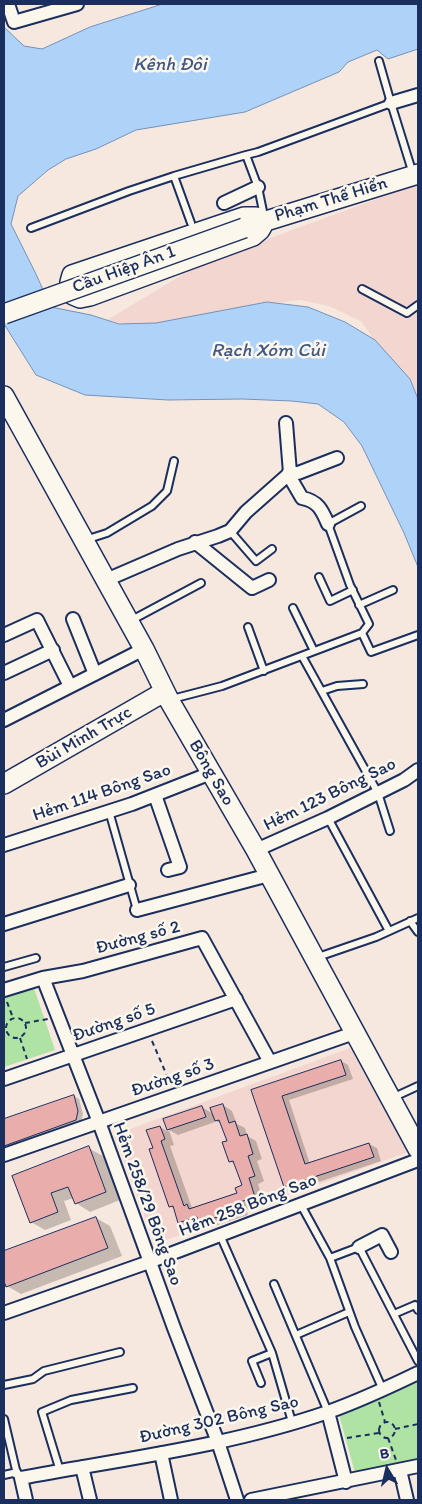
<!DOCTYPE html>
<html>
<head>
<meta charset="utf-8">
<style>
	body { margin:0 }
	#map { position:relative; width:422px; height:1504px; overflow:hidden; background:#f7e8df; font-family:Itim,sans-serif }
	canvas { display:block }
	.frame { position:absolute; inset:0; border:5px solid #1b2f5e; pointer-events:none }
	.north { position:absolute; left:362px; top:1444px; width:50px; height:50px; -webkit-text-stroke:4px #fbf7ec; paint-order:stroke; rotate:351deg; font-size:14px; font-weight:700; line-height:20px; text-align:center; color:#1b2f5e }
	.north::after { content:''; display:block; margin:auto; width:18px; height:22px; background:#1b2f5e; clip-path:polygon(50% 0,100% 100%,50% 72%,0 100%) }
</style>
</head>
<body>
<div id="map">
<canvas width="422" height="1504"></canvas>
<div class="frame"></div>
<div class="north">B</div>
</div>
<script>
const c = document.querySelector('canvas').getContext('2d');
c.lineJoin = 'round';
function paint(path, color) {
  c.fillStyle = color;
  c.fill(path, 'evenodd');
}
function trace(path, color, width, dash) {
  c.strokeStyle = color;
  c.lineWidth = width;
  c.lineCap = dash ? 'butt' : 'round';
  c.setLineDash(dash || []);
  c.stroke(path);
}
function label(font, color, halo, rows, align = 'center') {
  c.font = font + ' Itim,sans-serif';
  c.lineWidth = 5;
  c.setLineDash([]);
  c.textBaseline = 'middle';
  c.strokeStyle = halo;
  c.fillStyle = color;
  for (const [text, x, y, turn = 0] of rows) {
    c.save();
    c.translate(x, y);
    c.rotate((+turn || 0) * Math.PI / 180);
    c.textAlign = isNaN(turn) ? turn : align;
    if (halo) c.strokeText(text, 0, 0);
    c.fillText(text, 0, 0);
    c.restore();
  }
}
paint(new Path2D(`
	M418 184V409L362 322 329 306 300 300 260 305 156 331 107 320 192 269 210 260Z
	M350 1048 408 1152 155 1244 114 1135Z`), '#f3d6cf');
paint(new Path2D(`
	M33 985 55 1050 4 1067V995Z
	M418 1379V1458L355 1473 338 1411Z`), '#afe3a4');
const water = new Path2D(`
	M163 4H418V49L388 59 377 50 348 62 339 72 245 112 136 130 96 149 66 159 48 170 18 196 11 224 35 272 51 307 91 315 119 324 156 323 267 302 308 307 345 322 375 340 410 379 418 399V567L404 533 362 446 344 422 318 404 292 401 242 399 168 400 85 395 36 375 4 324V27L24 46 42 49 90 27Z`);
paint(water, '#afd3f8');
trace(water, '#7491ba', 1);
paint(new Path2D(`
	M341 1061 348 1065 353 1079 289 1100 310 1164 369 1144 377 1148 381 1161 292 1191 285 1186 253 1091Z
	M74 1096 79 1099 83 1114 81 1123 4 1150V1121Z
	M223 1105 232 1111 237 1124 245 1128 247 1136 256 1141 262 1159 257 1161 264 1181 258 1184 264 1203 246 1209 248 1215 209 1228 202 1224 189 1228 179 1222 175 1209 170 1206 154 1149 160 1127 169 1132 165 1120 202 1107 213 1114ZM214 1120 222 1124 228 1142 230 1161 236 1165 244 1186 239 1194 192 1208 170 1146 174 1145 169 1130 178 1135 215 1122Z
	M88 1148 103 1156 120 1200 90 1212 76 1203 74 1198 64 1201 71 1220 45 1230 31 1222 13 1176Z
	M96 1218 110 1226 122 1256 21 1294 7 1286 4 1277V1253Z`), '#0003');
const building = new Path2D(`
	M341 1060 346 1075 282 1096 305 1164 369 1143 374 1157 284 1187 251 1090Z
	M74 1095 78 1111 76 1120 4 1146V1119Z
	M223 1104 229 1123 235 1121 240 1136 247 1134 253 1154 248 1156 255 1176 249 1178 255 1197 237 1203 239 1210 199 1223 197 1217 178 1223 173 1206 169 1207 149 1149 153 1148 146 1130 160 1126 165 1139 161 1141 184 1206 187 1204 189 1209 237 1193 235 1188 242 1185 233 1161 229 1162 222 1142 227 1141 219 1120 215 1121 210 1108Z
	M202 1106 206 1117 167 1130 163 1119Z
	M89 1146 106 1192 75 1204 68 1187 51 1193 58 1212 30 1223 12 1176Z
	M96 1217 108 1248 6 1287 4 1281V1251Z`);
paint(building, '#e9adab');
trace(building, '#1b2f5e', 1);
const lane = new Path2D(`
	M379 61 391 103
	M246 155 258 152 391 103 413 174
	M174 176 246 155 258 187 264 216
	M31 228 129 191 174 176 191 223
	M362 289 407 313 418 305
	M361 506 328 524 350 585 369 624 362 633
	M230 531 256 561 272 549
	M85 540 107 533 152 506 167 491 174 461
	M319 577 330 601 353 590
	M359 605 393 590
	M293 608 314 651
	M130 621 201 583
	M248 627 264 671
	M302 656 378 793 390 831
	M322 691 337 686 363 684
	M172 699 222 686 362 633 371 652 418 635
	M109 811 137 910
	M328 818 389 931
	M410 921 418 932
	M318 957 376 937 418 918
	M4 967 36 958
	M392 1098 418 1086
	M301 1205 330 1258 355 1327 383 1390
	M220 1235 272 1353 292 1422
	M330 1258 359 1247 418 1361
	M274 1284 328 1412
	M394 1314 415 1305 418 1310
	M296 1335 349 1312
	M261 1383 252 1361 272 1353
	M4 1385 33 1379 44 1371 120 1352
	M4 1419 16 1470 21 1478
	M60 1471 42 1412 71 1400 133 1388
	M4 1475 13 1473 20 1477`);
const street = new Path2D(`
	M8 4 14 22 77 4
	M391 103 418 95
	M224 203 258 187
	M286 423 290 473
	M288 474 302 498C318 501 322 510 328 524
	M195 542 252 588 269 580
	M106 580 178 549 218 536 230 531 246 512 290 473H298L337 458
	M73 619 95 674
	M4 635 37 620 70 686
	M4 673 53 650
	M4 720 144 649
	M155 795 180 867 168 870
	M4 845 132 804 211 773
	M256 850 328 818 404 780 418 770
	M137 910 269 875
	M4 924 129 885
	M43 978 99 1122 174 1328 218 1442 237 1500
	M4 990 43 978 83 971 202 938 270 1062
	M4 1079 236 999
	M4 1155 354 1033
	M359 1247 382 1235 391 1252
	M4 1313 149 1262 418 1160
	M328 1412 346 1482
	M161 1453 171 1500
	M82 1467 90 1500
	M400 1470 407 1500
	M26 1500 21 1478C123 1459 229 1446 328 1412 359 1401 389 1387 418 1373
	M251 1500 418 1466`);
const secondary = new Path2D(`
	M244 217H256L265 221 260 230 253 236 90 296 80 298 73 295 70 282 72 275Z
	M253 225 418 174
	M4 396 144 649 169 700 256 850 418 1149
	M4 784 164 692`);
trace(lane, '#1b2f5e', 10);
trace(street, '#1b2f5e', 16);
trace(secondary, '#1b2f5e', 22);
trace(new Path2D(`
	M7 1002 13 1018
	M6 1028a10 10 0 1 1 20 0a10 10 0 1 1-20 0Z
	M25 1023 48 1019
	M20 1038 27 1059
	M152 1041 171 1085
	M379 1402 385 1422
	M379 1430a8 8 0 1 1 16 0a8 8 0 1 1-16 0Z
	M395 1429 418 1424
	M347 1438 379 1433
	M388 1438 396 1460`), '#1b2f5e', 2, [5, 4]);
trace(lane, '#fbf7ec', 6);
trace(street, '#fbf7ec', 12);
trace(secondary, '#fbf7ec', 19);
const secondaryBridge = new Path2D(`
	M4 314 244 228`);
trace(secondaryBridge, '#1b2f5e', 22, []);
trace(secondaryBridge, '#fbf7ec', 19);
label('18px', '#1b2f5e', '#fbf7ec', [
	["Phạm Thế Hiển",331,200,-17],
	["Cầu Hiệp Ân 1",124,270,-20],
	["Bùi Minh Trực",84,738,-30],
	["Bông Sao",211,773,60],
	["Hẻm 114 Bông Sao",102,793,-19],
	["Hẻm 123 Bông Sao",330,795,-26],
	["Đường số 2",138,938,-15],
	["Đường số 5",114,1023,-19],
	["Đường số 3",173,1078,-19],
	["Hẻm 258/29 Bông Sao",147,1204,70],
	["Hẻm 258 Bông Sao",248,1206,-21],
	["Đường 302 Bông Sao",219,1420,-13]
]);
label('italic 19px', '#405884', '#fbf7ec', [
	["Kênh Đôi",170,65],
	["Rạch Xóm Củi",268,351]
]);
</script>
</body>
</html>
